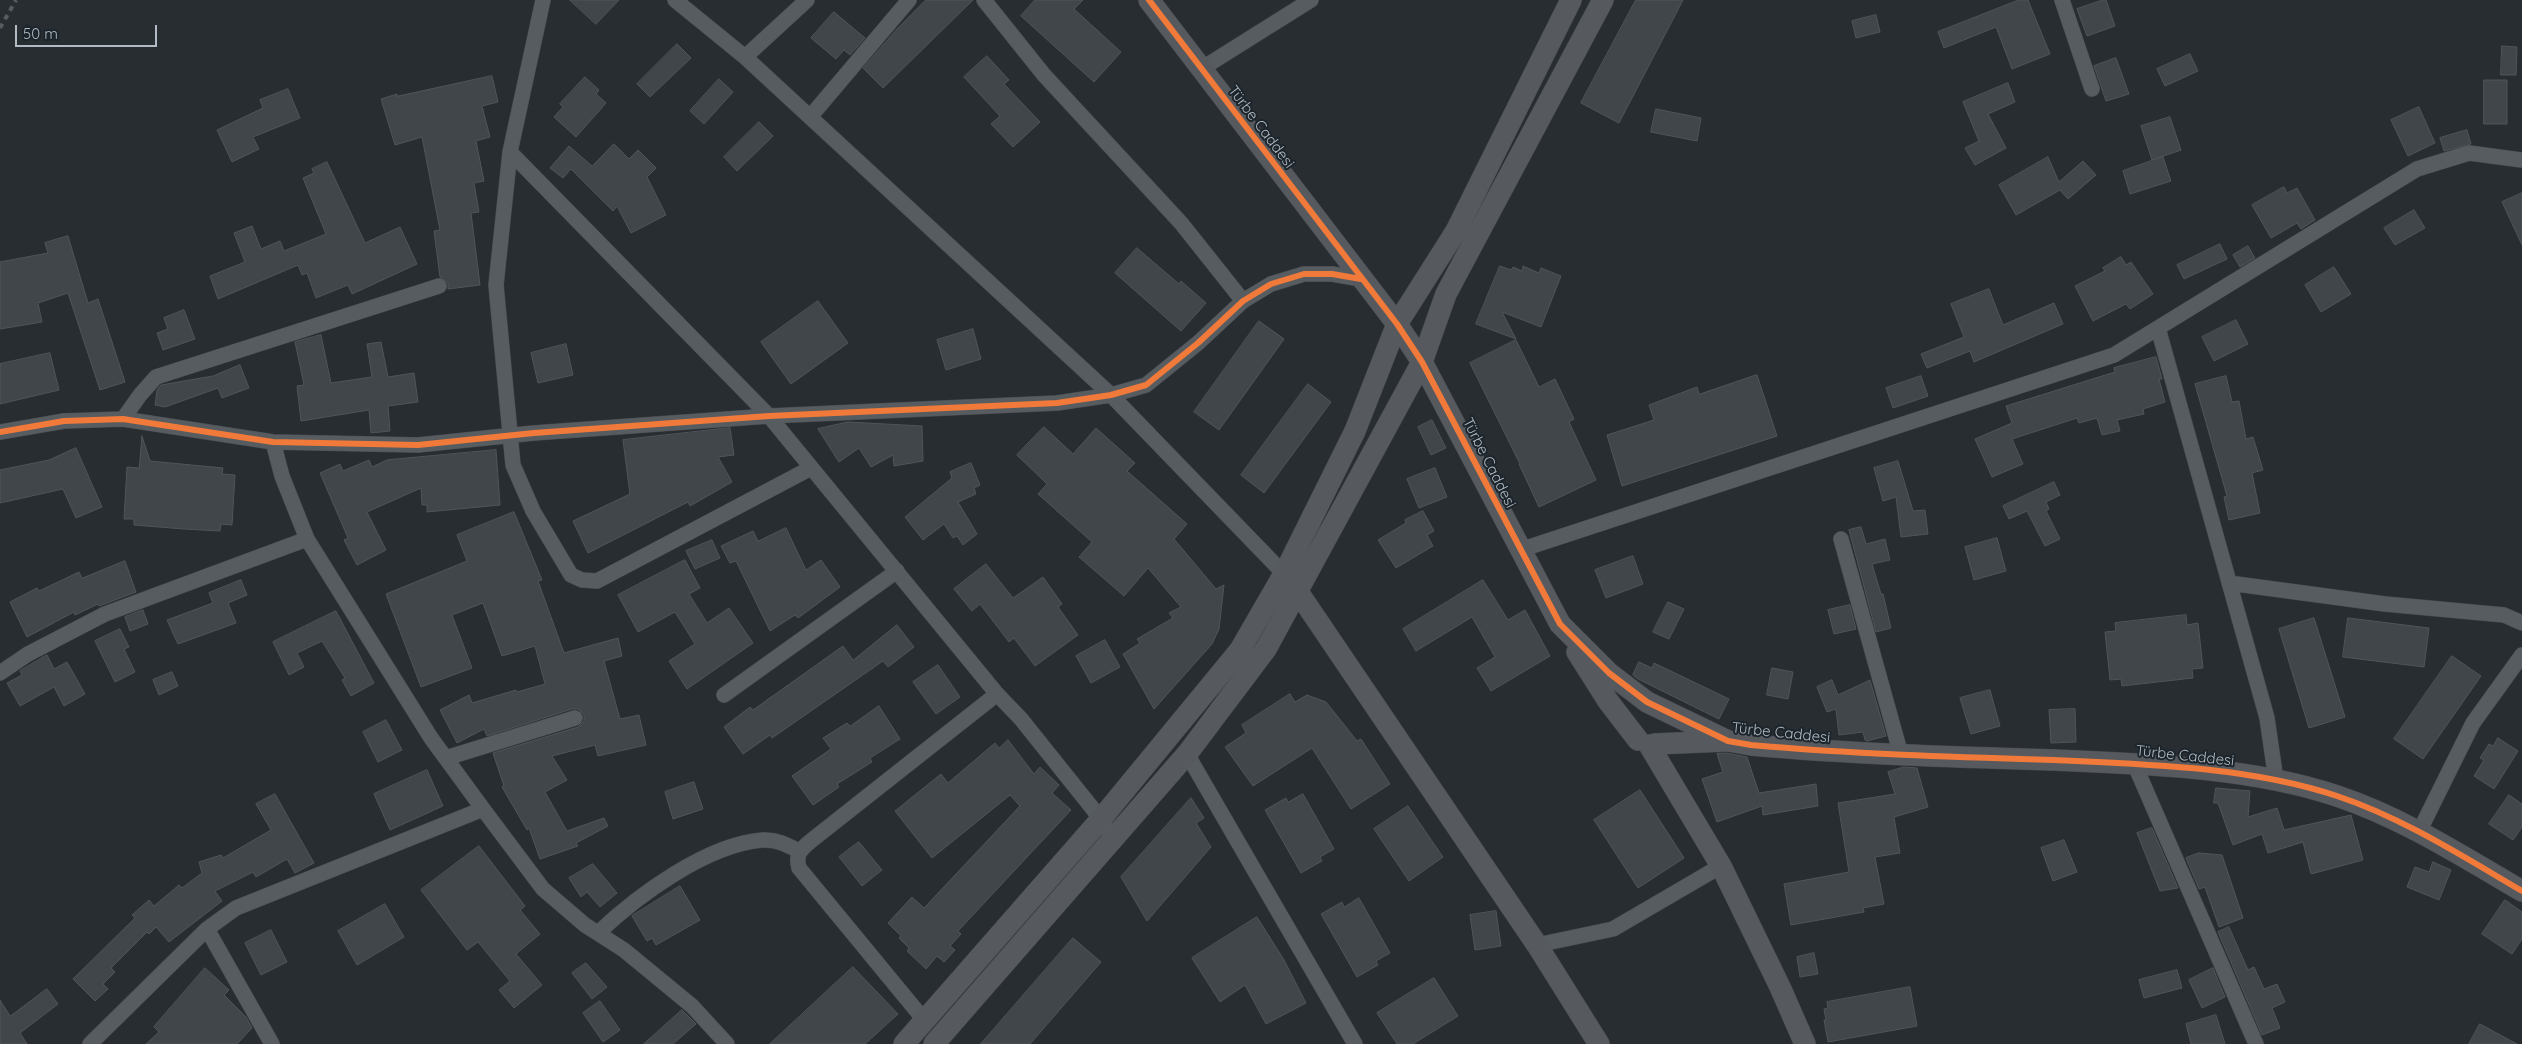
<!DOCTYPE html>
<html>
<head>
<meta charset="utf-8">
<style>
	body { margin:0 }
	#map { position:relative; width:2522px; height:1044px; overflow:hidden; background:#282d32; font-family:Quicksand,sans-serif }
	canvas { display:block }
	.scale { position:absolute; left:15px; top:25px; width:142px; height:22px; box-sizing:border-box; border:2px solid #b2bbc3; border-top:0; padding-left:6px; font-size:15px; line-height:18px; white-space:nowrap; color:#b2bbc3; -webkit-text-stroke:4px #1d252c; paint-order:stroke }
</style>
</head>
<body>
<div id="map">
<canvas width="2522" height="1044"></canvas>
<div class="scale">50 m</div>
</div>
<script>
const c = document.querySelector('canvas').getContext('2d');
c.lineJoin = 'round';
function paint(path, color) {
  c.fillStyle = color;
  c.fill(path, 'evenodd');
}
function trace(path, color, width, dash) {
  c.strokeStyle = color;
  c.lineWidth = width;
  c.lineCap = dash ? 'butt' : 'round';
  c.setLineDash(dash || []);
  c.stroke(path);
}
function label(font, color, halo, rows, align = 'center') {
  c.font = font + ' Quicksand,sans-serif';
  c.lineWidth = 4;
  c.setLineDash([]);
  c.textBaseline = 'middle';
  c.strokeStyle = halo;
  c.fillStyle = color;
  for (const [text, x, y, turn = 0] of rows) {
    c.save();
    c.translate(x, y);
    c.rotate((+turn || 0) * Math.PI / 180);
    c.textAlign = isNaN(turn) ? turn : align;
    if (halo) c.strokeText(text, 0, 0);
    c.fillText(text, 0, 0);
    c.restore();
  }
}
const building = new Path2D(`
	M570 0H619L596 24Z
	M926 0H973L883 88 863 68 898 28Z
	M1035 0H1083L1074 9 1121 52 1094 82 1021 16Z
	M1636 0H1683L1619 123 1581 103Z
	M2019 0H2028L2050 54 2012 69 1996 27 1944 48 1938 32Z
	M2103 0H2106L2115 26 2087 36 2077 9Z
	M834 12 865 38 850 55 844 50 836 59 811 38Z
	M1876 15 1880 32 1856 38 1852 21Z
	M677 44 691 58 650 97 637 84Z
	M2502 46 2517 47 2516 75H2501Z
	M2190 54 2198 71 2165 86 2157 69Z
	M987 56 1009 80 1004 84 1040 122 1013 147 991 124 1000 116 964 77Z
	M2116 58 2129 94 2106 101 2094 66Z
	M492 76 498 102 482 106 490 137 476 141 484 181 474 183 479 212 471 213 480 285 448 289V283L440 277 434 231 440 230 422 137 395 145 381 99 397 94V96Z
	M585 77 599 90 596 94 606 103 576 137 554 117 563 107 560 104Z
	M719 79 733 92 704 124 690 111Z
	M2484 80H2507V124H2484Z
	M2008 83 2015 102 1988 114 2006 148 1975 165 1965 148 1979 141 1963 102Z
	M288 89 300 118 253 137 259 149 232 162 217 130 263 108 260 100Z
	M2419 107 2435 143 2408 156 2391 120Z
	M1656 109 1701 118 1697 141 1651 132Z
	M2170 117 2181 150 2152 160 2141 126Z
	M759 122 773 136 737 171 724 157Z
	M2467 130 2471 144 2444 151 2440 138Z
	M614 144 629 159 638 150 656 168 647 177 666 215 631 233 617 206 613 211 571 169 563 178 550 168 569 146 592 166Z
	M2048 157 2059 182 2083 161 2096 175 2068 199 2060 190 2016 215 1999 185Z
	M2163 157 2171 181 2130 194 2123 171Z
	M327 162 365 243 400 227 417 264 352 294 348 285 316 298 307 273 302 275 298 265 218 299 210 276 245 262 234 233 252 226 261 249 280 241 284 251 326 234 303 178 314 173 312 169Z
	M2284 187 2287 193 2297 188 2315 220 2301 229 2297 223 2271 238 2252 205Z
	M2522 193V245L2502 202Z
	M2414 210 2425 228 2395 245 2384 228Z
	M68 236 88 303 98 299 125 382 100 390 68 293 38 303 42 322 0 329V262L48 253 45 243Z
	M2220 244 2227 259 2184 279 2177 265Z
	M2248 246 2255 258 2240 267 2233 255Z
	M1137 248 1179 284 1181 281 1206 303 1181 331 1115 273Z
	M2121 257 2126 265 2131 262 2153 294 2130 309 2126 304 2093 321 2075 286 2105 271 2103 268Z
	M1500 266 1511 270 1513 267 1522 271 1523 266 1539 273 1541 268 1561 276 1541 327 1502 312 1516 339 1476 324Z
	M2334 267 2351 294 2321 312 2305 285Z
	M1989 289 2003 325 2054 303 2063 324 1974 362 1970 351 1927 368 1921 354 1964 337 1951 304Z
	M818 301 848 343 791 384 761 342Z
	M184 310 195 339 163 350 157 333 168 329 164 318Z
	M2236 320 2248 344 2214 361 2202 337Z
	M1259 321 1284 339 1219 430 1194 412Z
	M973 329 981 359 946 370 937 340Z
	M321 335 331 383 372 377 367 344 381 342 388 377 414 373 418 402 388 406 390 431 371 433 369 410 301 421 297 386 304 385 295 342Z
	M1516 340 1539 387 1555 379 1574 419 1569 422 1596 480 1539 507 1519 464H1520L1470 363Z
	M566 344 573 375 538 383 531 353Z
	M50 353 59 390 0 404V364Z
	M2156 357 2162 379H2159L2165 402 2143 409 2144 414 2117 420 2120 431 2102 435 2097 418 2079 423 2077 418 2012 439 2023 464 1992 477 1975 439 2012 423 2006 406 2115 372 2114 368Z
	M240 365 249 388 222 398 218 388 165 407 155 405 157 390 161 385 213 376Z
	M1757 375 1777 436 1622 486 1607 435 1654 420 1649 405 1697 387 1699 394Z
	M1921 376 1928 396 1893 408 1886 388Z
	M2226 376 2232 402 2239 401 2246 439 2253 437 2263 470 2252 473 2260 513 2229 520 2224 497 2227 496 2195 384Z
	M1308 384 1331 402 1264 493 1241 475Z
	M1432 420 1446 448 1431 455 1418 427Z
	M848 422 922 426 923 461 894 466 893 455 871 467 859 448 839 462 818 429Z
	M1044 427 1073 454 1096 428 1135 463 1127 471 1187 524 1174 539 1216 589 1224 585 1219 629 1212 644 1154 709 1123 654 1140 643 1137 639 1173 618 1169 613 1181 607 1148 568 1124 596 1079 557 1092 542 1038 494 1047 484 1017 455Z
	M730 428 734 455 718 457 732 482 690 506 688 502 588 553 573 521 630 494 623 440Z
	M142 436 150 461 223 468 222 474 235 475 232 525 221 524 220 531 184 529 134 525V519H124L127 467 139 468Z
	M76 448 102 507 76 518 63 489 0 503V470L49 460Z
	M496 450 500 505 427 512V505H422L421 488 367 512 386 550 357 565 344 540 348 538 320 473 340 464 343 471 369 460 372 467 387 460Z
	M1898 461 1913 511 1925 510 1928 534 1901 537 1896 497 1883 501 1874 468Z
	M971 463 980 485 974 488 976 494 958 502 977 534 963 545 957 536 953 538 944 524 923 540 905 517 952 478 950 472Z
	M1435 468 1447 497 1419 508 1407 479Z
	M2054 482 2060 495 2046 502 2049 509 2046 511 2060 539 2045 546 2027 511 2009 519 2003 506Z
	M1423 511 1434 531 1427 535 1433 546 1396 568 1378 540 1406 523 1405 520Z
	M514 512 542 580 538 581 564 653 618 638 622 656 604 661 620 719 639 715 646 745 598 756 595 745 552 756 567 780 545 792 567 831 604 818 608 826 576 843 578 846 540 859 529 828 527 830 502 787 504 786 493 753 578 727 584 721V715L578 709H572L487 736 484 729 457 743 440 710 469 695 472 703 516 690 517 692 545 684 535 646 502 656 483 603 452 615 472 668 421 687 386 594 467 561 457 535Z
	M1861 527 1866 544 1885 539 1890 560 1872 564 1881 594H1883L1891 628 1876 632 1849 530Z
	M786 528 806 570 821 560 840 587 798 618 795 615 770 631 736 561 730 563 721 546 753 531 758 541Z
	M1997 538 2006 571 1974 580 1965 547Z
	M712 540 720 558 695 569 686 551Z
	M1633 556 1643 584 1606 598 1595 570Z
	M685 560 700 588 689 594 707 623 729 608 753 643 687 689 669 661 695 644 675 612 638 632 618 595Z
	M125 561 136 592 99 606 98 604 75 615 74 612 27 637 10 602 37 588 39 591 79 572 82 578Z
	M986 564 1013 598 1043 577 1062 604 1058 607 1078 635 1035 666 1014 638 1009 642 980 604 972 611 954 589Z
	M241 580 247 595 228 603 236 623 178 644 167 620 213 603 209 593Z
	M1483 580 1508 620 1525 610 1550 656 1491 691 1477 668 1495 657 1472 617 1416 651 1403 629Z
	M1668 602 1684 609 1669 639 1653 632Z
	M1850 605 1856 629 1834 634 1828 610Z
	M143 610 148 624 130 631 125 617Z
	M336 611 374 683 351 696 342 680 345 678 322 641 297 653 304 667 289 675 273 642Z
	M2186 615 2187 625 2198 623 2203 668 2192 669 2193 678 2122 686 2121 679 2110 680 2105 632 2116 631 2115 623Z
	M2314 618 2345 717 2309 728 2279 629Z
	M2348 618 2429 628 2424 667 2343 657Z
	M897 625 914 647 888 667 883 661 772 738 770 735 743 754 724 727 750 707 753 710 843 646 853 660Z
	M120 629 129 647 124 649 135 672 115 682 95 641Z
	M1105 640 1120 667 1091 683 1076 656Z
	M47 655 54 669 67 662 85 694 64 706 54 687 20 706 7 683 22 675 20 671Z
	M2452 656 2481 676 2423 759 2394 739Z
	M1639 662 1652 668 1654 663 1729 699 1719 719 1638 679 1633 675Z
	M938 665 960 697 936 714 913 682Z
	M1772 668 1793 672 1788 699 1767 695Z
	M172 672 178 686 159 695 153 680Z
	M1832 680 1838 695 1870 680 1886 736 1867 741 1865 740 1863 732 1839 735 1836 709 1827 712 1817 687Z
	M1990 690 2000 726 1971 734 1960 698Z
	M1290 694 1295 702 1307 695 1326 702 1357 741 1361 739 1390 784 1351 809 1312 748 1253 786 1225 747 1246 733 1242 725Z
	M879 706 900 739 870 758 872 762 837 784 839 787 813 805 792 776 831 749 823 738 847 723 850 726Z
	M2075 709 2076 742 2051 743 2049 710Z
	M386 720 402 750 378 762 363 732Z
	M2498 738 2518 751 2494 789 2474 776 2484 760 2480 758 2489 744 2493 746Z
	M1008 740 1034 774 1040 767 1059 785 1052 793 1071 810 958 931 961 934 950 946 955 950 944 962 937 956 926 969 907 951 909 948 899 938 901 936 888 923 912 897 924 908 1020 806 1010 795 932 858 895 811 941 774 948 783 995 743 999 748Z
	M1726 753 1747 757 1759 793 1816 784 1818 806 1763 815 1762 806 1717 822 1702 779 1723 772 1717 754Z
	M1904 767 1917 768 1928 807 1894 817 1900 853 1875 857 1884 904 1863 908 1864 912 1791 925 1784 884 1849 872 1838 803 1895 794 1888 772Z
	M427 770 443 806 390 830 374 794Z
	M694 782 703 809 673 819 665 792Z
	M2216 788 2250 791 2248 817 2277 808 2284 830 2351 815 2363 860 2311 874 2303 842 2268 853 2262 834 2233 845 2218 803H2214Z
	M1640 790 1684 858 1638 888 1594 820Z
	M275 794 314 863 295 873 287 859 256 877 253 872 215 891 222 901 169 942 156 927 149 934 147 932 111 968 115 972 103 984 108 989 95 1001 73 979 135 918 132 915 149 900 154 906 179 885 182 888 202 873 199 862 221 855 223 858 271 830 256 804Z
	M1303 794 1334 849 1320 857 1322 861 1301 873 1265 810 1286 798 1288 802Z
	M2509 795 2522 804V827L2513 840 2489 824Z
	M1191 798 1204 818 1196 823 1211 847 1147 921 1121 877Z
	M1408 806 1443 857 1409 881 1374 829Z
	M2152 828 2178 888 2160 891 2137 833Z
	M2064 840 2077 872 2053 881 2041 848Z
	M859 842 882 870 862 886 839 857Z
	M479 846 525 906 520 910 540 934 516 954 542 985 514 1008 499 990 510 981 478 942 467 950 421 890Z
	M2199 853 2222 855 2243 918 2219 927 2205 887 2199 889 2186 858Z
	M2433 862 2451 870 2439 900 2407 887 2415 867 2429 872Z
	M593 864 617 893 600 907 587 892 581 897 569 878Z
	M680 886 700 920 656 945 652 938 647 941 632 916Z
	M1359 898 1390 953 1376 961 1378 965 1357 977 1321 914 1342 902 1344 907Z
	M2505 900 2522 912V939L2512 954 2482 934Z
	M385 904 404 937 357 965 338 931Z
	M1496 911 1501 946 1475 950 1470 915Z
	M1257 917 1284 960 1306 1003 1266 1024 1245 985 1220 1002 1192 958Z
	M2229 927 2248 970 2254 967 2264 989 2277 984 2285 1002 2272 1008 2280 1028 2262 1035 2218 932Z
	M271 930 287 962 261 975 245 943Z
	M1073 938 1101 962 1030 1044H981Z
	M1814 953 1818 974 1800 977 1797 957Z
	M586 963 607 987 592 999 572 973Z
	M853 967 898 1014 865 1044H770Z
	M205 968 229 990 224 995 246 1017 252 1028 237 1044H146L159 1032 154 1027Z
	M2213 968 2225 997 2202 1008 2189 980Z
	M2177 970 2182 988 2144 998 2139 980Z
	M1434 978 1458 1016 1413 1044H1397L1377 1013Z
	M1910 987 1917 1026 1828 1042 1824 1020H1826L1824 1009 1828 1008 1827 1002Z
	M47 989 58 1004 20 1033 27 1044H0V1000L10 1016Z
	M600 1001 620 1030 603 1042 583 1013Z
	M682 1010 696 1024 673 1044H644Z
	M2216 1015 2225 1044H2191L2186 1024Z
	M2480 1024 2517 1044H2469Z`);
paint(building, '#41464a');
trace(building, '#4f555a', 1);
const street = new Path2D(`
	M543 0 510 152 496 285 513 465 533 511 571 575 582 580 597 581 811 468
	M675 0 745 57 1111 395 1290 580
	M984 0 1044 75 1181 223 1243 301
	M2062 0 2092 89
	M745 57 807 0
	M1201 69 1311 0
	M810 117 909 0
	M510 152 769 416 997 694 1021 719 1101 819 1113 840
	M2158 328 2267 718 2276 780
	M123 419 140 395 156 377 439 286
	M0 432 64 421 123 419 273 442 418 445 534 433 769 416 1057 403 1111 395 1146 385 1198 343 1243 301 1271 284 1304 274H1332L1361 279
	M273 442 282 476 307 539 431 738 483 809 543 889 585 925 624 950 692 1006 727 1044
	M1841 539 1901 755
	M1520 550 2114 355 2417 169 2469 153 2522 160
	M2229 583 2385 604 2504 615 2522 623
	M0 673 28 654 105 614 307 539
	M724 695 897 571
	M1187 754 1355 1044
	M446 758 575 718
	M2134 763 2256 1044
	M2419 832 2473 723 2522 655
	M207 929 272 1044
	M598 933C637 896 707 844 763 840 776 839 787 845 799 851
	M1537 945 1613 929 1721 866
	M925 1021 799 868C795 854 801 849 812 840L997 694
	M90 1044 207 929 236 908 483 809`);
const secondary = new Path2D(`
	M1149 0 1397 324 1422 362 1560 624 1609 673 1647 702 1728 741 1751 745C1852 754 1954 757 2055 760 2146 764 2251 767 2337 796 2403 818 2462 856 2522 891
	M1298 592 1537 945 1599 1044
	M1577 652 1608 701 1638 740
	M1655 744 1725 741
	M1649 745 1721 866 1780 987 1805 1044
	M904 1044 1101 819 1240 650 1285 572 1355 431 1397 324 1456 231 1571 0
	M934 1044 1187 754 1266 649 1422 362 1446 294 1603 0`);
trace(street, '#46494d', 16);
trace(secondary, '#46494d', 22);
trace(street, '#575c61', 15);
trace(secondary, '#565a5f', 21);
trace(new Path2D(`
	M0 28 16 0`), '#575c60', 4, [5, 5]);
trace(new Path2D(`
	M1149 0 1397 324 1422 362 1560 624 1609 673 1647 702 1728 741 1751 745C1852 754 1954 757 2055 760 2146 764 2251 767 2337 796 2403 818 2462 856 2522 891
	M0 432 64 421 123 419 273 442 418 445 534 433 769 416 1057 403 1111 395 1146 385 1198 343 1243 301 1271 284 1304 274H1332L1361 279`), '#f17a3a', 6);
label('15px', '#b2bbc3', '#1d252c', [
	["Türbe Caddesi",1261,127,53],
	["Türbe Caddesi",1489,463,63],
	["Türbe Caddesi",1781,733,6],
	["Türbe Caddesi",2185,756,6]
]);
</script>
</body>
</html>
